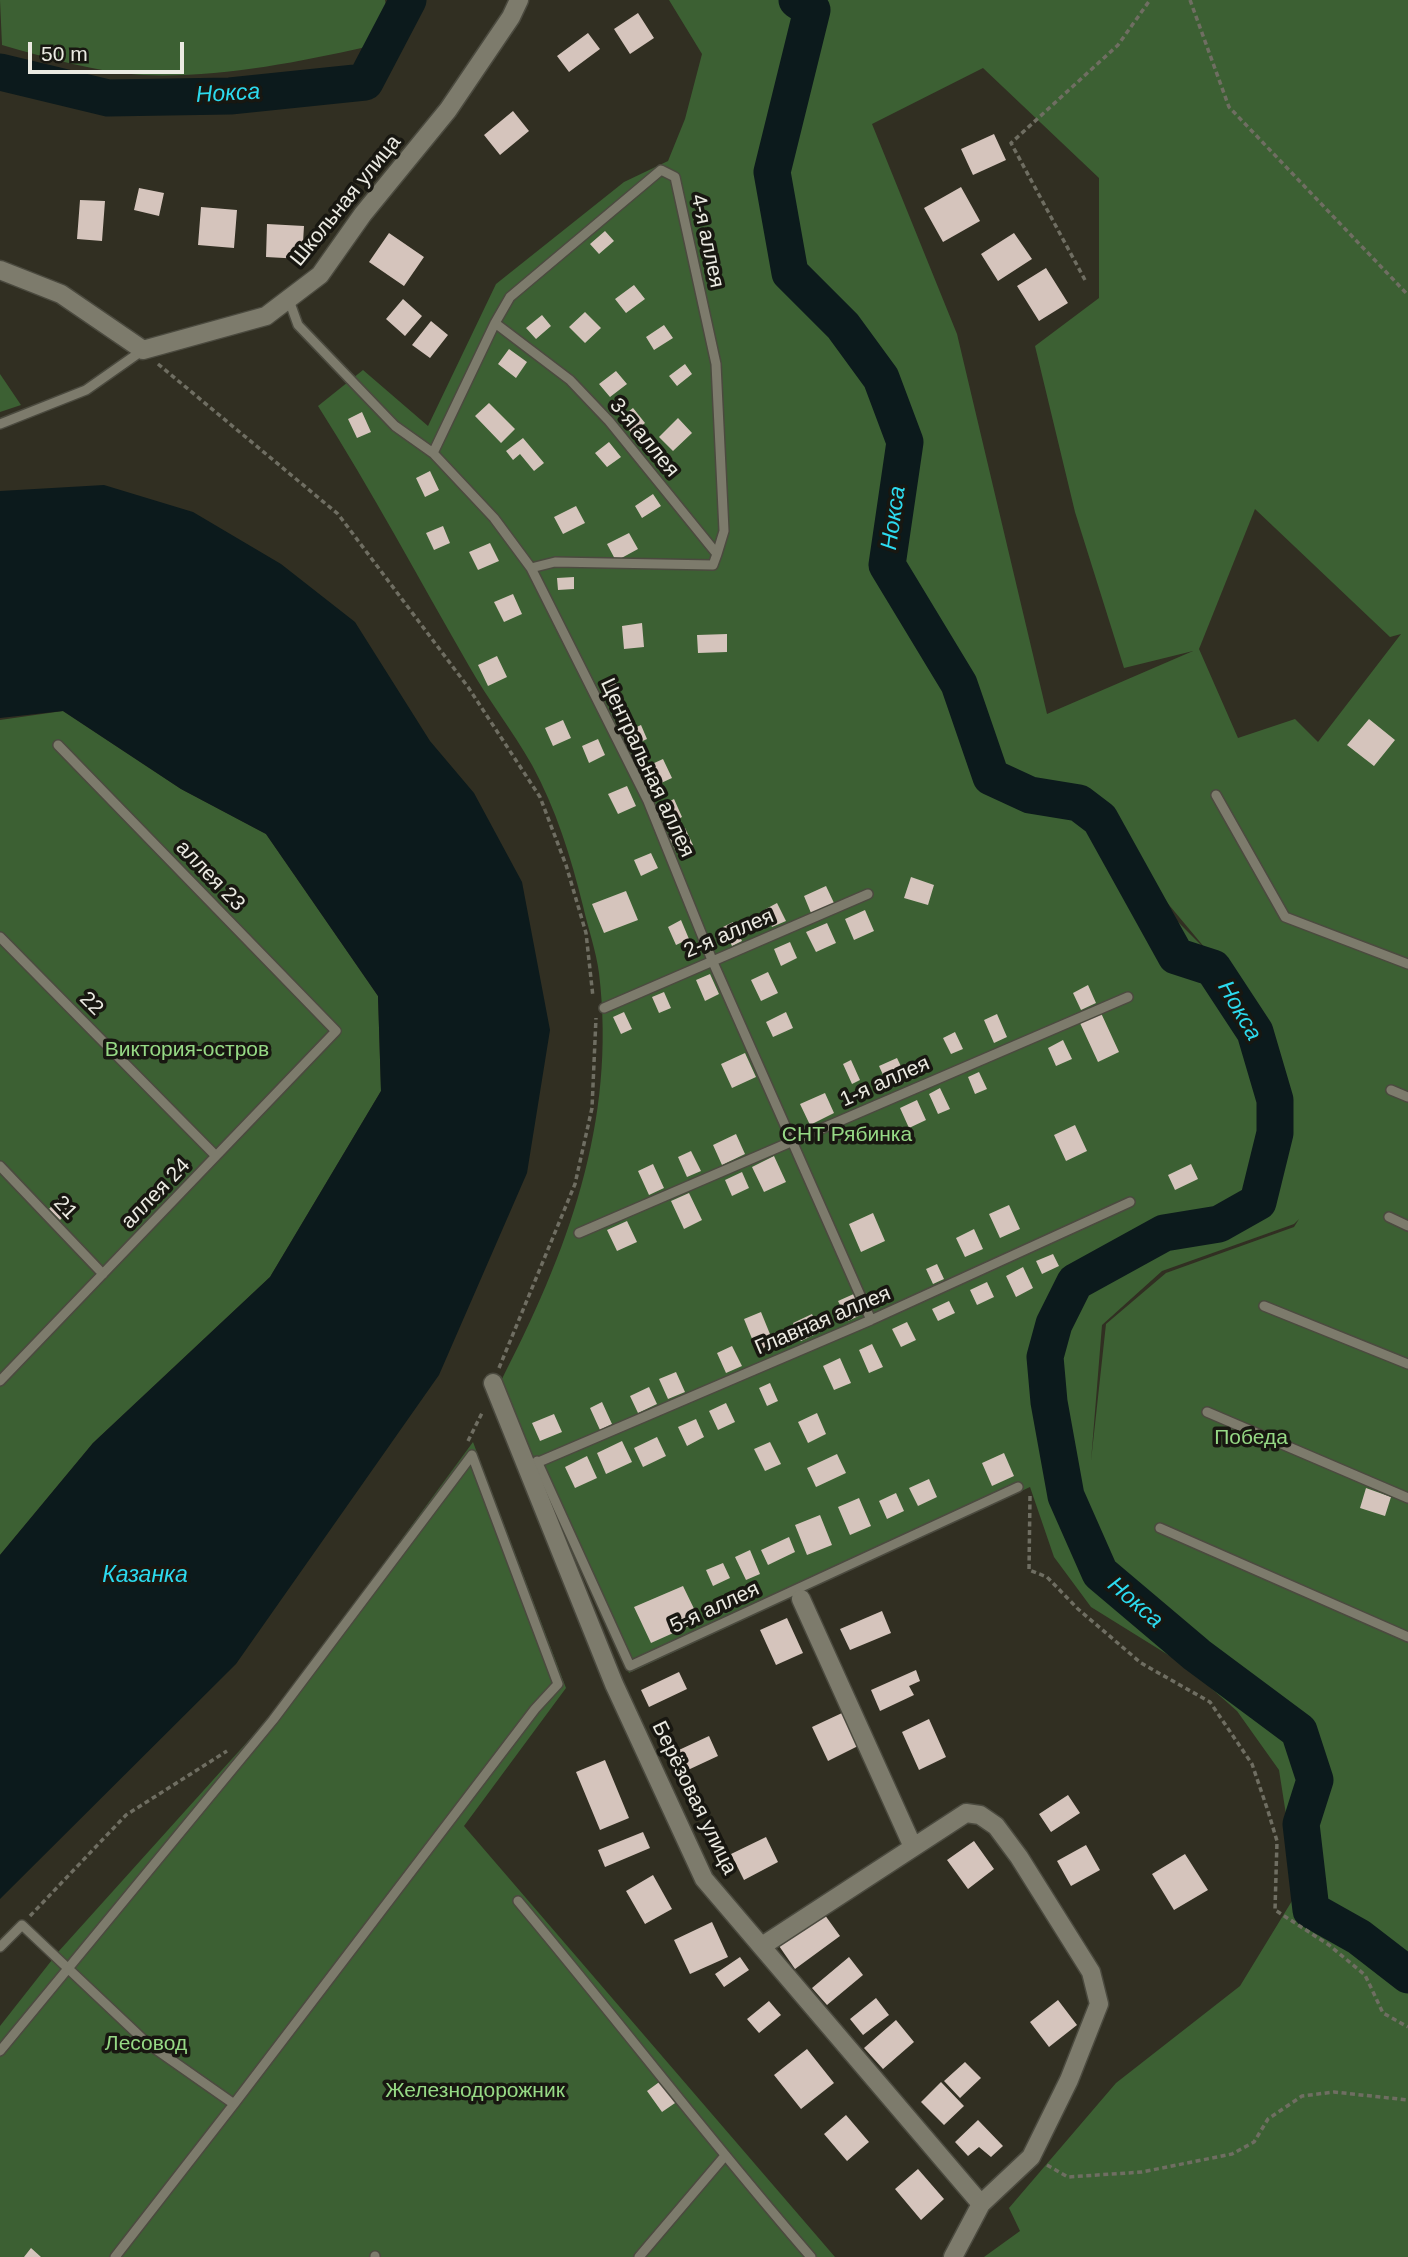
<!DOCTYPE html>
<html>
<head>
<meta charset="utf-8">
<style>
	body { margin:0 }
	#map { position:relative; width:1408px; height:2257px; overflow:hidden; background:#312f22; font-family:Arial,sans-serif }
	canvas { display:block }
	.scale { position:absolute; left:28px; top:42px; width:156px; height:32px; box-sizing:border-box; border:4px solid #ebeae2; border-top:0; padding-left:9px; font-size:21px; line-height:24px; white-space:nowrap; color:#ebeae2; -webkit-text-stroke:5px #181711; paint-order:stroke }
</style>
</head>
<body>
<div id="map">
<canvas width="1408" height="2257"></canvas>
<div class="scale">50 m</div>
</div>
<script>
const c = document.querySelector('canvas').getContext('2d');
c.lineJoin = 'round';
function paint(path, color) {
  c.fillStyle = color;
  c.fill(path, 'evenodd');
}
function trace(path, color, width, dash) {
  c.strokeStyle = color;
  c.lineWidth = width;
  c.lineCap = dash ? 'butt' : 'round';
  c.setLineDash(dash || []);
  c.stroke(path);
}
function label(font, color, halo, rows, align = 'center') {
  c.font = font + ' Arial,sans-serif';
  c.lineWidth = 7;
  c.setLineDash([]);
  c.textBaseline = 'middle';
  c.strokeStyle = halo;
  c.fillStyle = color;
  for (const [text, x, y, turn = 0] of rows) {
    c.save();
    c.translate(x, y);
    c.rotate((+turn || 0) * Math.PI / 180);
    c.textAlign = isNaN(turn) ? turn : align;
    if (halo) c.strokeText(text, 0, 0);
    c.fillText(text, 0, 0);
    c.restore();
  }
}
paint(new Path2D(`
	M0 0H385L387 11 366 47C294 63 218 78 143 75 95 72 48 58 2 45Z
	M669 0H1408V2257H984L1020 2231 1009 2208 1116 2083 1240 1986 1298 1891 1279 1770 1237 1711 1186 1666 1091 1607 1054 1557 1030 1487 629 1673 500 1383C567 1253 617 1123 599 973 596 951 588 928 583 906 571 857 556 809 532 765 513 731 488 700 469 666 419 579 372 491 318 406L363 370 428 426 496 284 624 182 668 161 685 119 702 54ZM983 68 1099 178V298L1035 346 1075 512 1124 668 1193 651 1047 714 957 334 872 124ZM1255 509 1390 637 1401 634 1318 742 1295 719 1238 738 1199 649ZM1093 794 1154 887 1210 954 1153 897ZM1299 1219 1294 1227 1166 1273 1106 1324 1091 1461 1102 1325 1162 1271 1294 1224Z
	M0 374 21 405 0 412Z
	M63 711 181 789 266 834 378 996 381 1091 270 1277 93 1443 0 1555V720Z
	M473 1442 566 1688 464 1826 835 2257H0V2026L59 1951 276 1710Z`), '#3c6033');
paint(new Path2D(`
	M104 485 193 512 281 564 355 622 430 741 474 793 522 882 550 1030 527 1173 439 1375 236 1664 0 1899V1555L93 1443 270 1277 381 1091 378 996 266 834 181 789 63 711 0 718V491Z`), '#0c1a1c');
trace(new Path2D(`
	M797 0 812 10 772 172 790 273 843 326 881 378 905 442 887 565 959 684 991 777 1030 795 1079 803 1100 819 1176 956 1213 968 1255 1032 1275 1100V1133L1258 1202 1219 1224 1164 1233 1075 1282 1054 1324 1045 1357 1049 1402 1066 1496 1100 1573 1197 1655 1299 1731 1315 1780 1301 1824 1311 1910 1359 1937 1408 1975
	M0 72 108 98 230 96 365 82 408 0`), '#0c1a1c', 37);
paint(new Path2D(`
	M638 13 654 38 630 54 614 29Z
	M588 33 600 49 569 72 557 56Z
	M513 111 529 131 500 155 484 135Z
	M994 134 1006 160 973 175 961 149Z
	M961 187 980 221 943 242 924 208Z
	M139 188 164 193 159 216 134 210Z
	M80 200 105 201 102 241 77 239Z
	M201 207 237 210 234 248 198 245Z
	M267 224 304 226 302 259 266 257Z
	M605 231 614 241 599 254 590 244Z
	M389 233 424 257 404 286 369 262Z
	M1014 233 1032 259 998 281 981 254Z
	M1046 268 1068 303 1039 321 1017 286Z
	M634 285 645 299 626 313 615 299Z
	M403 299 422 316 405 336 386 319Z
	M585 312 601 328 585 343 569 327Z
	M542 315 551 326 536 339 526 328Z
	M431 321 448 335 430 358 412 345Z
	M664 325 673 338 654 350 646 337Z
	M509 349 527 362 516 378 498 364Z
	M685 364 692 374 677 386 669 376Z
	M616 371 627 384 610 397 599 384Z
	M489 403 515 429 501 443 475 416Z
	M633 408 645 423 632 434 620 418Z
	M362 412 371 432 357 438 348 419Z
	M678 418 692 433 673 451 659 437Z
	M523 438 544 463 534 471 520 454 513 460 506 451Z
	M609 442 621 457 607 467 595 453Z
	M430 471 439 490 425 497 416 478Z
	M653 494 661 506 642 518 635 506Z
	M576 506 585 523 563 534 554 517Z
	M443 526 450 543 434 550 426 533Z
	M629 533 638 549 616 561 607 544Z
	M490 543 499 561 478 570 469 552Z
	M574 577V589L558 590 557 578Z
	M513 594 522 614 504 622 494 602Z
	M642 623 644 647 624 649 622 626Z
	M727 634V652L698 653 697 635Z
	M497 656 507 677 488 686 478 665Z
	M615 682 622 697 610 703 603 688Z
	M1369 719 1395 740 1374 766 1347 745Z
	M563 720 571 738 553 746 545 728Z
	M641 725 647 739 630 747 623 733Z
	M598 739 605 755 589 763 582 746Z
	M663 759 672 778 648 789 639 770Z
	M627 786 636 806 618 814 608 794Z
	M674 799 682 817 666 825 658 807Z
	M685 828 693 845 676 852 668 835Z
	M651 853 658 868 641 876 634 860Z
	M911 877 934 885 928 905 904 898Z
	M826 886 834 903 811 913 804 896Z
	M626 891 638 920 604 933 592 904Z
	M777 903 786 921 772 927 764 910Z
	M865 910 874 931 854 940 845 919Z
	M681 920 689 939 676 945 668 927Z
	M733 922 742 941 732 946 723 927Z
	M827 923 836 943 816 952 806 932Z
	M790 942 797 958 781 966 774 949Z
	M768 972 778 993 761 1001 751 980Z
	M710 974 719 994 705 1001 696 980Z
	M1088 985 1096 1003 1081 1010 1073 993Z
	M664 992 671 1008 659 1013 652 997Z
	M624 1012 632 1029 621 1034 613 1017Z
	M786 1012 793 1028 773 1037 766 1022Z
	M1101 1013 1119 1052 1098 1062 1080 1023Z
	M997 1014 1007 1037 994 1043 984 1020Z
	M955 1032 963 1049 951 1054 943 1038Z
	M1063 1040 1072 1059 1056 1066 1048 1048Z
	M745 1053 756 1077 732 1088 721 1064Z
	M897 1058 907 1079 889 1088 879 1066Z
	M851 1060 860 1080 852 1084 843 1064Z
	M979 1072 987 1089 975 1094 968 1077Z
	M940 1088 950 1109 938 1114 929 1094Z
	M825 1093 834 1113 810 1125 800 1104Z
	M917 1100 926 1120 909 1128 900 1108Z
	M1075 1125 1087 1151 1066 1161 1054 1135Z
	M736 1134 745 1154 722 1165 713 1145Z
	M691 1151 701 1171 687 1177 678 1157Z
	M774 1156 786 1182 764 1192 752 1167Z
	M653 1164 664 1188 649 1195 638 1171Z
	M1191 1164 1198 1179 1175 1190 1168 1175Z
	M742 1172 749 1188 732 1196 725 1180Z
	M689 1193 702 1220 684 1229 671 1201Z
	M62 1195 73 1206 60 1220 49 1209Z
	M1009 1205 1020 1229 1000 1238 989 1214Z
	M873 1213 885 1241 861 1252 849 1224Z
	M627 1221 637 1242 617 1251 607 1230Z
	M974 1229 983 1249 965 1257 956 1238Z
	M1053 1254 1059 1266 1042 1274 1036 1261Z
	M937 1264 944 1279 933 1284 926 1269Z
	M1023 1267 1033 1288 1016 1297 1006 1276Z
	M987 1282 994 1297 977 1305 970 1290Z
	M856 1293 865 1313 848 1321 838 1301Z
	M949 1301 955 1313 938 1321 932 1309Z
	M761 1312 774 1344 757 1351 744 1319Z
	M812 1314 820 1332 801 1341 793 1323Z
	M907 1322 916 1340 901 1347 892 1329Z
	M872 1344 883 1367 869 1373 859 1350Z
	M732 1346 742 1366 726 1373 717 1353Z
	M840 1358 851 1383 834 1390 823 1366Z
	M676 1372 685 1392 668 1399 659 1379Z
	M770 1383 778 1401 767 1406 759 1388Z
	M649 1387 657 1404 638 1413 630 1396Z
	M602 1402 612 1424 600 1430 590 1408Z
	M726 1403 735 1422 718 1430 709 1411Z
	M817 1413 826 1434 808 1443 798 1422Z
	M554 1414 562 1432 540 1441 532 1423Z
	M696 1419 704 1437 687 1446 678 1427Z
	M657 1437 666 1456 643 1467 634 1448Z
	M622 1441 632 1462 606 1474 597 1453Z
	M770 1442 781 1464 765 1471 754 1449Z
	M1004 1453 1014 1476 992 1486 982 1463Z
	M837 1454 846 1473 816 1487 807 1468Z
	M587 1456 597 1478 575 1488 565 1467Z
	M929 1479 937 1497 918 1506 909 1488Z
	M1366 1488 1391 1497 1385 1516 1360 1508Z
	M896 1493 904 1511 887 1519 879 1501Z
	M859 1498 871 1526 850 1535 838 1507Z
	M820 1515 832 1545 807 1555 795 1525Z
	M789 1537 795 1552 768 1565 761 1550Z
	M750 1550 760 1574 746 1580 735 1557Z
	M723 1563 730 1578 713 1586 706 1570Z
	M683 1586 700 1621 651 1643 634 1607Z
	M882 1611 891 1633 850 1650 840 1629Z
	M787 1618 803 1653 776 1665 760 1630Z
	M916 1670 920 1681 909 1686 914 1695 880 1711 871 1690Z
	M679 1672 687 1689 649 1707 641 1690Z
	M842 1713 858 1746 828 1761 812 1727Z
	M929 1719 946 1757 919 1770 902 1732Z
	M709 1736 718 1756 675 1776 666 1756Z
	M605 1760 629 1818 600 1830 576 1772Z
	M1068 1795 1080 1813 1051 1832 1039 1814Z
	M643 1832 650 1848 605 1867 598 1850Z
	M766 1837 778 1862 744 1880 731 1854Z
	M974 1841 994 1869 968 1889 947 1860Z
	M1086 1845 1100 1870 1071 1886 1057 1861Z
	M1185 1854 1208 1890 1174 1910 1152 1874Z
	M653 1875 672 1909 645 1924 626 1891Z
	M822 1911 840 1936 795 1969 777 1943Z
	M712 1922 728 1957 690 1974 674 1940Z
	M740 1957 749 1970 724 1987 715 1974Z
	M849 1957 863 1975 827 2005 812 1988Z
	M876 1998 889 2015 863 2035 850 2019Z
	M1058 2000 1077 2025 1049 2047 1030 2022Z
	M769 2001 781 2015 759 2033 747 2019Z
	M896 2020 914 2042 883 2069 864 2048Z
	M807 2049 834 2083 801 2109 774 2075Z
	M965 2062 981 2078 960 2098 944 2081Z
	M662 2080 678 2101 662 2112 647 2091Z
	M941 2082 964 2106 944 2125 921 2102Z
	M846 2115 869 2142 847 2161 824 2134Z
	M978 2120 1003 2146 991 2157 979 2147 968 2156 955 2142Z
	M918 2169 944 2199 921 2220 895 2189Z
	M31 2248 41 2257H24Z`), '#d5c4bc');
const service = new Path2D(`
	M289 300 298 325 395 426 433 453 494 518 531 568 648 801 712 960 871 1320
	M495 323 510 297 661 170 675 177 716 364 724 531 717 554
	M0 424 86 390 143 350
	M433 453 495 323 570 380 609 421 717 554 713 565 555 562 531 568
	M1216 795 1285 917 1408 964
	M0 937 216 1156
	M604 1008 868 894
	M1391 1090 1408 1097
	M0 1166 103 1274
	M1389 1217 1408 1226
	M579 1233 1128 997
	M1264 1306 1408 1364
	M0 1381 336 1031 58 745
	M1207 1412 1408 1498
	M537 1461 630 1666 1018 1487
	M527 1467 871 1320 1130 1202
	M1160 1528 1408 1637
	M518 1901C617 2019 710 2141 811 2257
	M0 1947 22 1925 147 2043 234 2104 115 2257
	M0 2051 273 1720 472 1455 558 1684 535 1709 234 2104
	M375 2257V2256
	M639 2257 724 2157`);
const minor = new Path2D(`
	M0 270 61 294 143 350 266 316 320 275 363 214 448 110 511 17 519 0
	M493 1383 614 1684 704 1879 981 2204
	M801 1599 913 1847
	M762 1946 966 1813 980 1815 996 1826 1019 1857 1091 1972 1099 2004 1069 2080 1031 2157 981 2204 953 2257`);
trace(service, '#4b4a3f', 12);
trace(minor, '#4b4a3f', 21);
trace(new Path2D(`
	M1190 0 1229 107 1408 295
	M1085 280 1011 143 1118 45 1150 0
	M158 364 338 514 468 687 540 797 566 865 586 933 593 997
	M499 1368 575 1184 592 1108 596 1018
	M468 1441 483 1411
	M1030 1496 1029 1570 1047 1577 1078 1609 1141 1663 1210 1702 1252 1764 1268 1811 1277 1841 1275 1910 1329 1945 1365 1975 1383 2013 1408 2027
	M30 1916 126 1815 227 1751
	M1047 2165 1068 2177 1142 2172 1232 2154 1254 2142 1268 2119 1302 2096 1334 2092 1408 2100`), '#6f6e62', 3.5, [5, 3.5]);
trace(service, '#7d7b6c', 9);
trace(minor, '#7d7b6c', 18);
label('21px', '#ebeae2', '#181711', [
	["Школьная улица",346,201,-51],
	["4-я аллея",707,241,78],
	["3-я аллея",644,438,50],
	["Центральная аллея",647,768,65],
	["аллея 23",210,876,46],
	["2-я аллея",729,934,-23],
	["22",91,1004,45],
	["1-я аллея",885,1082,-24],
	["аллея 24",156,1194,-46],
	["21",65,1208,47],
	["Главная аллея",823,1321,-23],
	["5-я аллея",715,1608,-25],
	["Берёзовая улица",694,1798,64]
]);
label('21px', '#96d985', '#181711', [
	["Виктория-остров",187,1050],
	["СНТ Рябинка",847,1135],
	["Победа",1251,1438],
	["Лесовод",146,2044],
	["Железнодорожник",475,2091]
]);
label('italic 23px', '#2cdaee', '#181711', [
	["Нокса",228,94,-3],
	["Нокса",894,518,-82],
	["Нокса",1239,1011,60],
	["Казанка",145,1576],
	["Нокса",1135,1603,41]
]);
</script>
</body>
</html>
